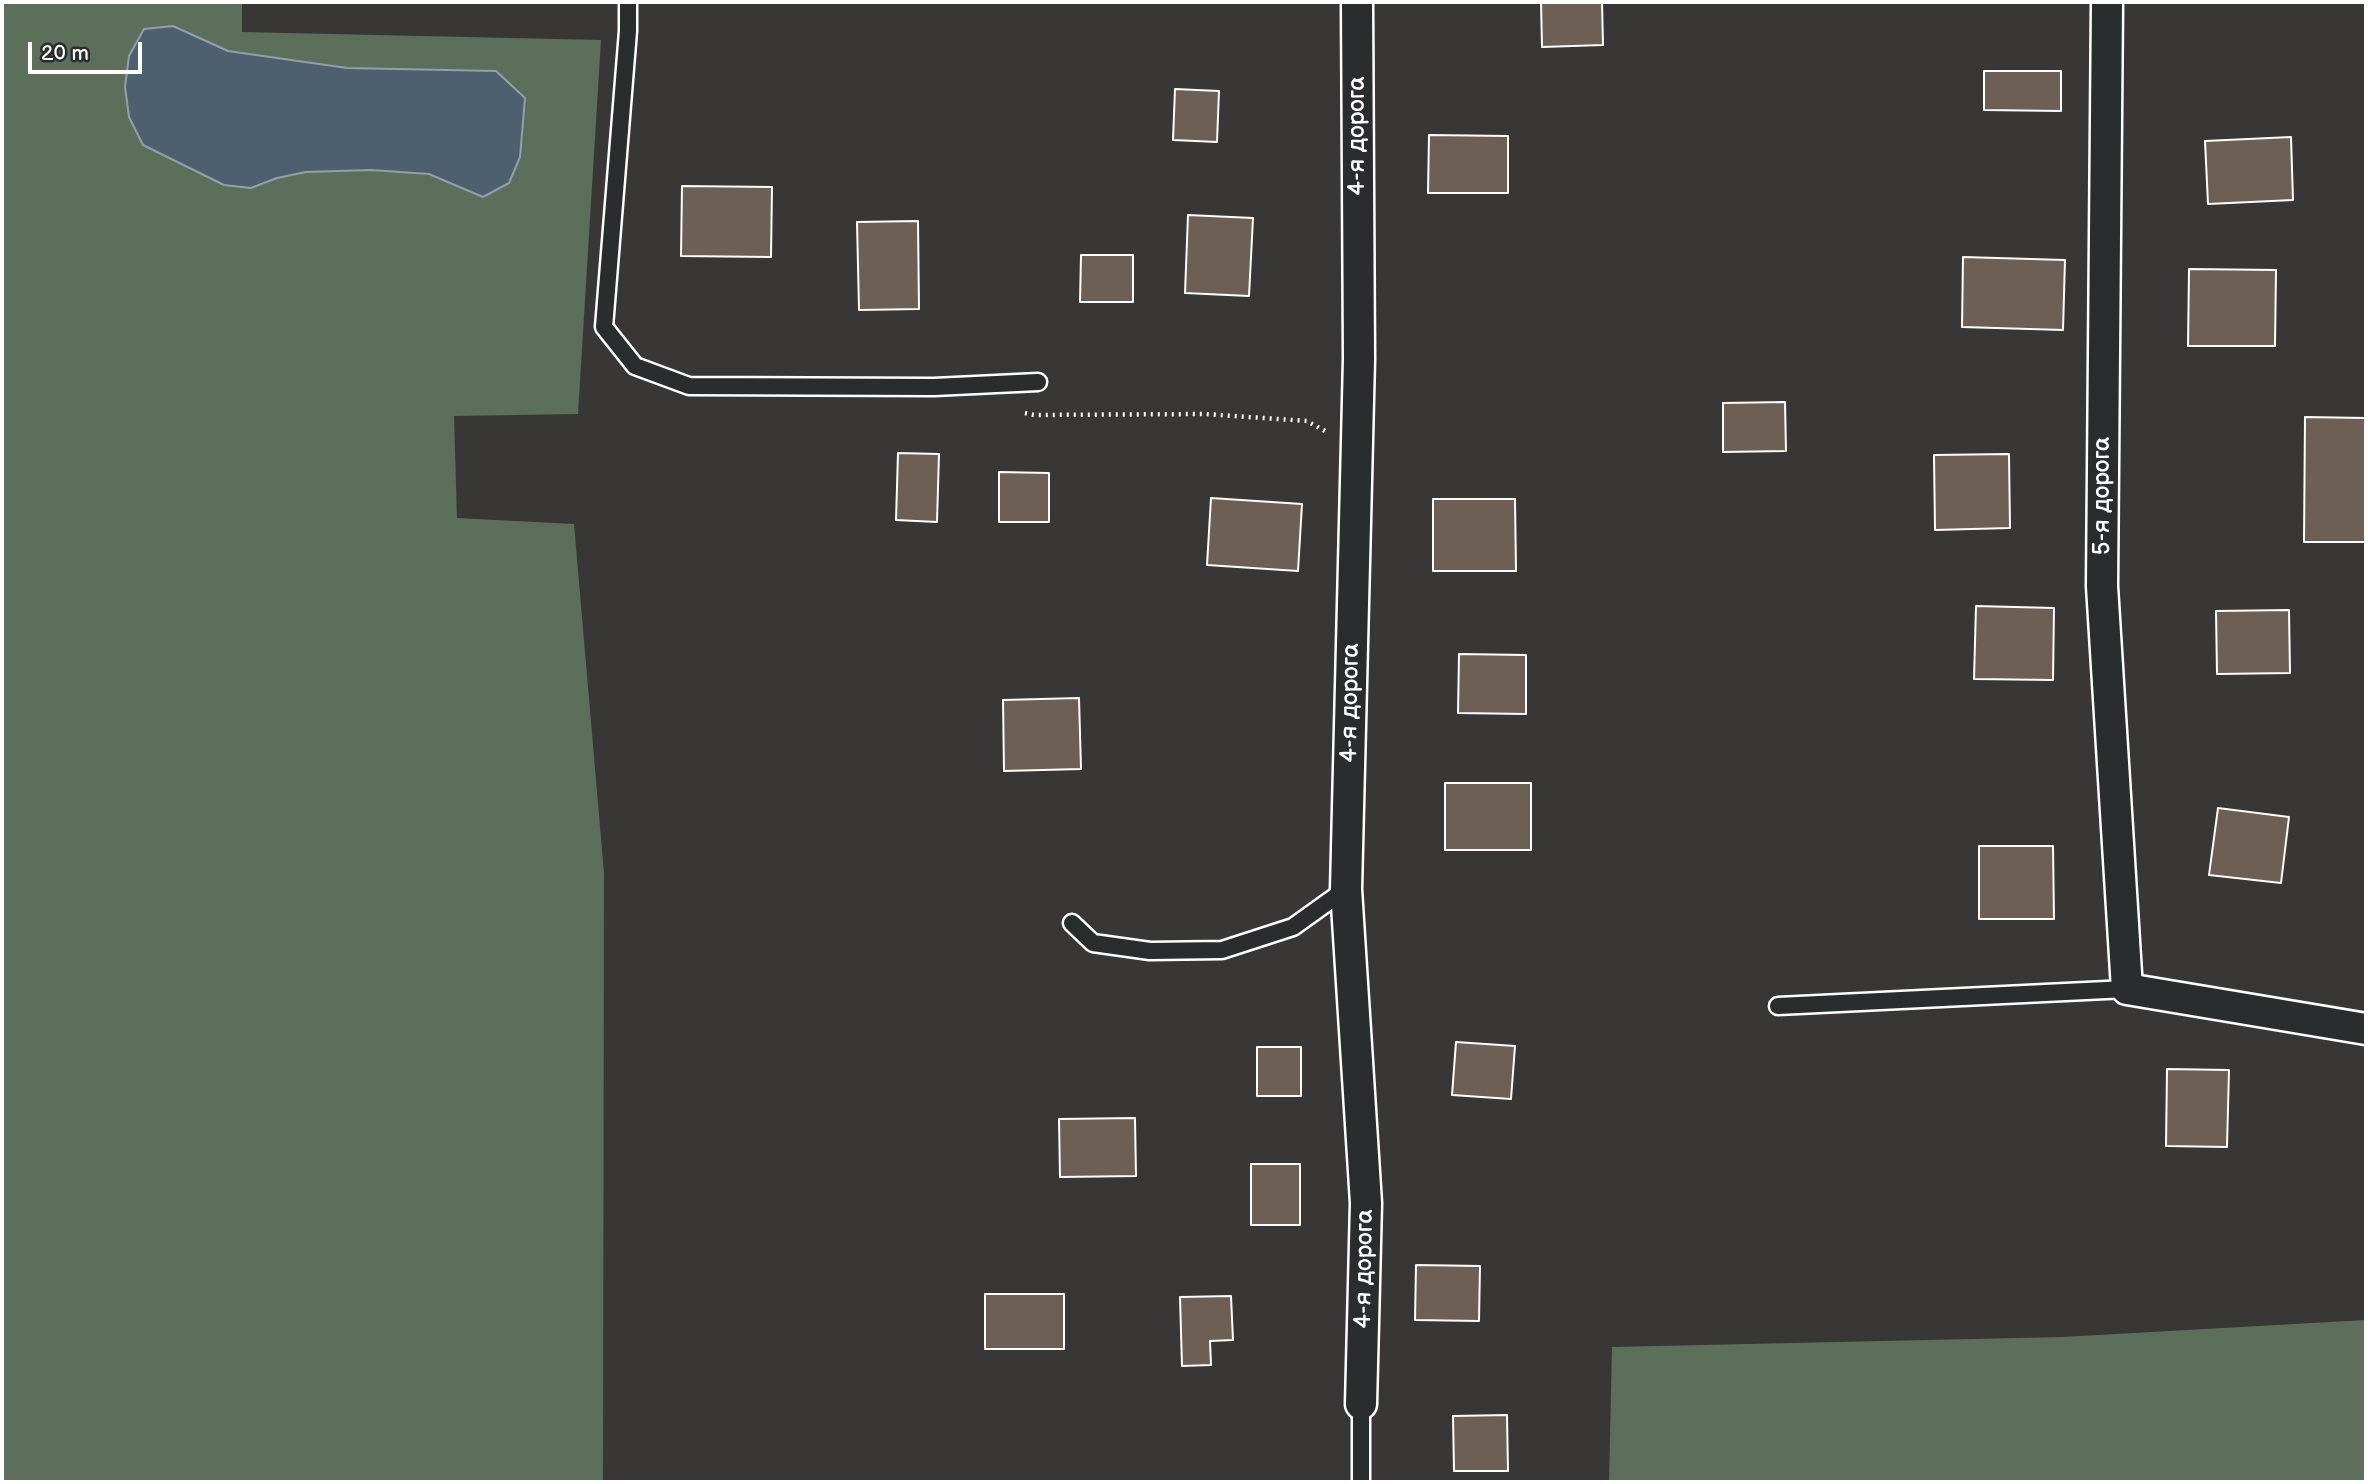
<!DOCTYPE html>
<html>
<head>
<meta charset="utf-8">
<style>
	body { margin:0 }
	#map { position:relative; width:2368px; height:1484px; overflow:hidden; background:#383736; font-family:"Balsamiq Sans",sans-serif }
	canvas { display:block }
	.frame { position:absolute; inset:0; border:4px solid #fff; pointer-events:none }
	.scale { position:absolute; left:28px; top:42px; width:114px; height:32px; box-sizing:border-box; border:4px solid #fff; border-top:0; padding-left:9px; font-size:21px; line-height:24px; white-space:nowrap; color:#fff; -webkit-text-stroke:5px #2a2d2e; paint-order:stroke }
</style>
</head>
<body>
<div id="map">
<canvas width="2368" height="1484"></canvas>
<div class="frame"></div>
<div class="scale">20 m</div>
</div>
<script>
const c = document.querySelector('canvas').getContext('2d');
c.lineJoin = 'round';
function paint(path, color) {
  c.fillStyle = color;
  c.fill(path, 'evenodd');
}
function trace(path, color, width, dash) {
  c.strokeStyle = color;
  c.lineWidth = width;
  c.lineCap = dash ? 'butt' : 'round';
  c.setLineDash(dash || []);
  c.stroke(path);
}
function label(font, color, halo, rows, align = 'center') {
  c.font = font + ' "Balsamiq Sans",sans-serif';
  c.lineWidth = 5;
  c.setLineDash([]);
  c.textBaseline = 'middle';
  c.strokeStyle = halo;
  c.fillStyle = color;
  for (const [text, x, y, turn = 0] of rows) {
    c.save();
    c.translate(x, y);
    c.rotate((+turn || 0) * Math.PI / 180);
    c.textAlign = isNaN(turn) ? turn : align;
    if (halo) c.strokeText(text, 0, 0);
    c.fillText(text, 0, 0);
    c.restore();
  }
}
paint(new Path2D(`
	M2 2H242V32L601 40 578 414 454 416 457 518 574 524 604 873 603 1482H2ZM174 26 228 51 347 68 520 157 510 183 483 197 429 174 371 170 306 172 277 178 251 188Z
	M2366 1320V1482H1609L1612 1347 2062 1337Z`), '#5b6f5a');
const water = new Path2D(`
	M173 26 228 51 347 68 496 71 525 98 520 157 509 183 483 197 429 174 371 170 306 172 277 178 251 188 224 185 143 145 129 117 125 87 129 56 144 29Z`);
paint(water, '#4d606f');
trace(water, '#94a0a9', 2);
const building = new Path2D(`
	M1541 2H1602L1603 45 1542 47Z
	M1984 71H2061V111L1984 110Z
	M1175 89 1219 91 1217 142 1173 140Z
	M1429 135 1508 136V193H1428Z
	M2291 137 2293 200 2208 204 2205 141Z
	M682 186 772 187 771 257 681 256Z
	M1188 215 1253 218 1249 296 1185 293Z
	M918 221 919 309 859 310 857 222Z
	M1081 255H1133V302H1080Z
	M1963 257 2065 260 2063 330 1962 327Z
	M2189 269 2276 270 2275 346H2188Z
	M1785 402 1786 451 1723 452V403Z
	M2305 417 2366 418V542H2304Z
	M898 453 939 454 937 522 896 520Z
	M2009 454 2010 528 1935 530 1934 455Z
	M999 472 1049 473V522H999Z
	M1211 498 1302 504 1298 571 1207 565Z
	M1433 499H1515L1516 571H1433Z
	M1976 606 2054 608 2053 680 1974 679Z
	M2289 610 2290 673 2217 674 2216 611Z
	M1459 654 1526 655V714L1458 713Z
	M1079 698 1081 769 1004 771 1003 700Z
	M1445 783H1531V850H1445Z
	M2218 808 2289 817 2281 883 2209 875Z
	M1979 846H2053L2054 919H1979Z
	M1456 1042 1515 1046 1511 1099 1452 1095Z
	M1257 1047H1301V1096H1257Z
	M2167 1069 2229 1070 2227 1147 2166 1146Z
	M1135 1118 1136 1176 1060 1177 1059 1119Z
	M1251 1164H1300V1225H1251Z
	M1416 1265 1480 1266 1479 1321 1415 1320Z
	M985 1294H1064V1349H985Z
	M1231 1296 1233 1340 1210 1341 1211 1365 1182 1366 1180 1297Z
	M1507 1415 1508 1471H1454L1453 1416Z`);
paint(building, '#6e5f54');
trace(building, '#fff', 2);
const service = new Path2D(`
	M628 2V31L604 327 635 366 689 386 934 387 1038 382
	M1072 923 1093 943 1150 951 1222 950 1293 927 1346 889
	M1778 1006 2127 989
	M1361 1482V1404`);
const minor = new Path2D(`
	M1357 2 1359 359 1346 889 1366 1203 1361 1404
	M2107 2 2102 586 2127 989 2366 1029`);
trace(service, '#fff', 21);
trace(minor, '#fff', 35);
trace(new Path2D(`
	M1025 413 1034 415 1205 414 1307 421 1325 431`), '#fff', 4.5, [2, 5]);
trace(service, '#2a2d2e', 16);
trace(minor, '#2a2d2e', 30);
label('24px', '#fff', '#2a2d2e', [
	["4-я дорога",1358,136,-90],
	["5-я дорога",2103,496,-90],
	["4-я дорога",1351,703,-89],
	["4-я дорога",1365,1269,-89]
]);
</script>
</body>
</html>
